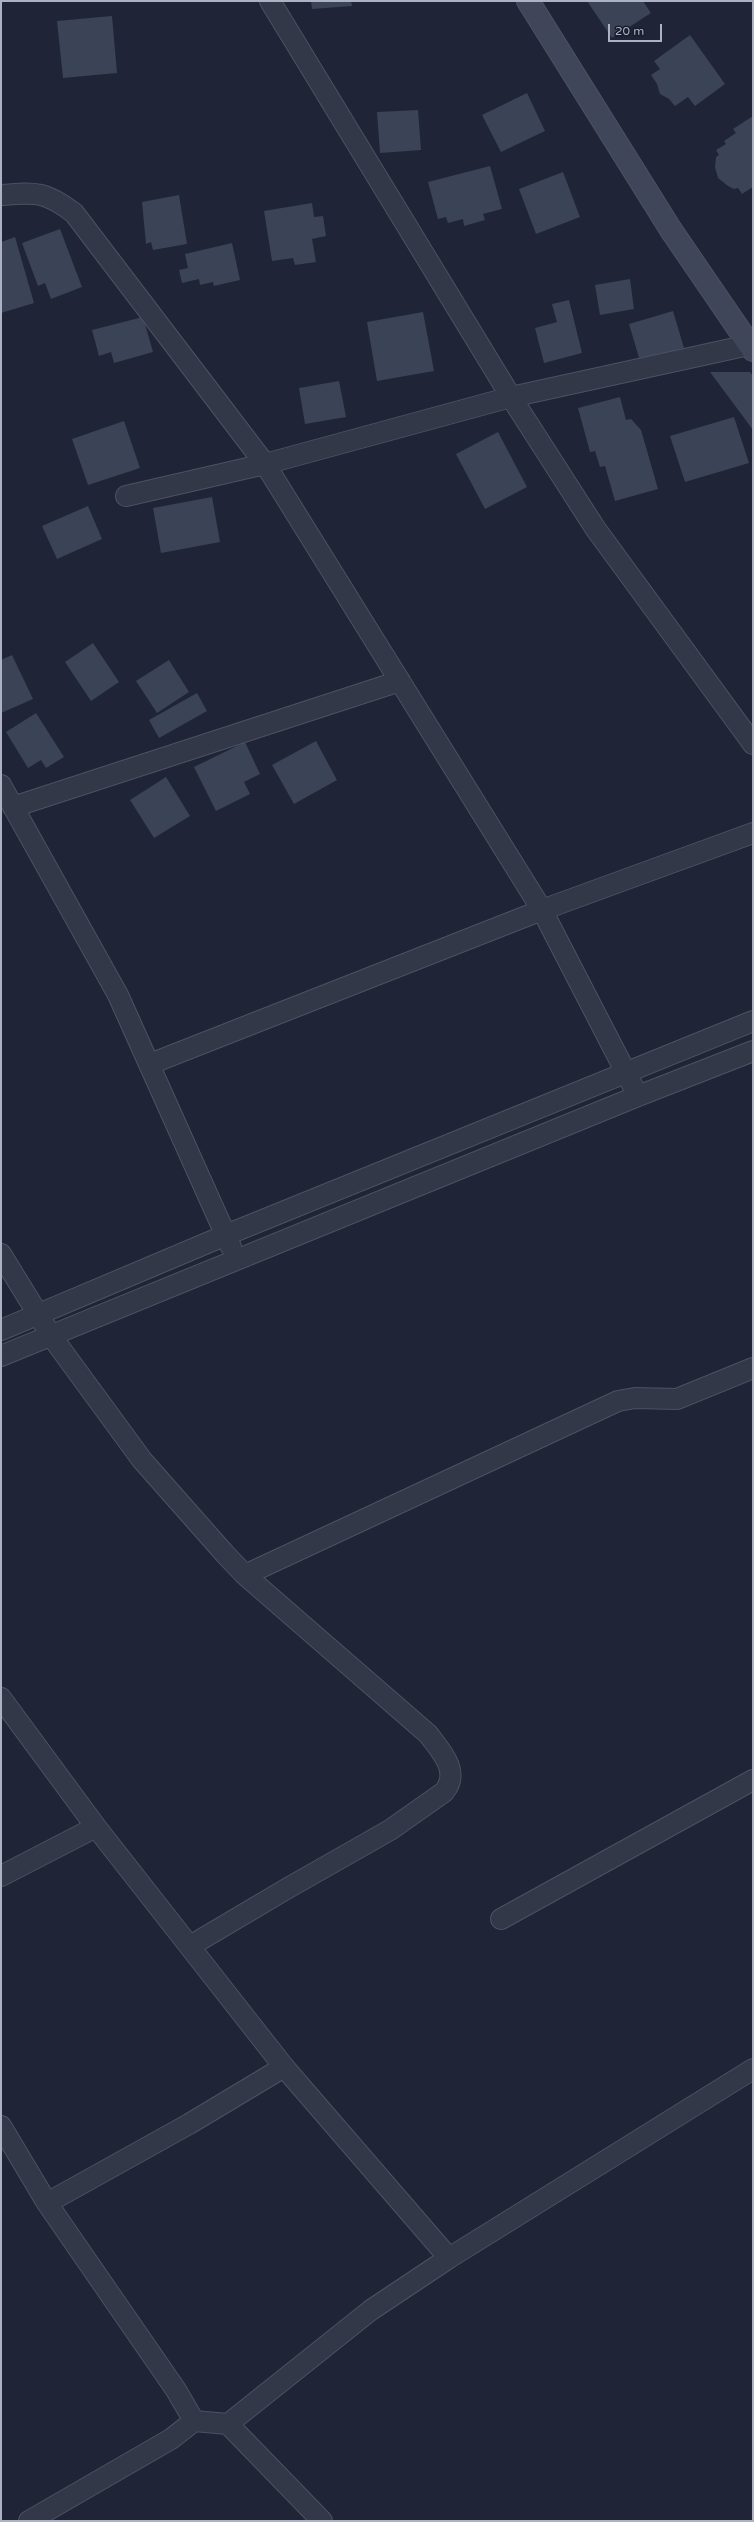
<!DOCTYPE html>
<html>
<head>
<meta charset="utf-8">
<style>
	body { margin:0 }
	#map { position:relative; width:754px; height:2522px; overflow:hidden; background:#1f2536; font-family:"Varela Round",sans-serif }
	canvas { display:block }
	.frame { position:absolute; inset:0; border:2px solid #acb2c4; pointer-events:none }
	.scale { position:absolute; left:608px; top:24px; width:54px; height:18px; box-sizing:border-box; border:2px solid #acb2c4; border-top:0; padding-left:5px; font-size:12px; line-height:14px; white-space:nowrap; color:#acb2c4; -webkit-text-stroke:3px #181d2b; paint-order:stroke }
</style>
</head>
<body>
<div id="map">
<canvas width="754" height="2522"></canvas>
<div class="frame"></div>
<div class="scale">20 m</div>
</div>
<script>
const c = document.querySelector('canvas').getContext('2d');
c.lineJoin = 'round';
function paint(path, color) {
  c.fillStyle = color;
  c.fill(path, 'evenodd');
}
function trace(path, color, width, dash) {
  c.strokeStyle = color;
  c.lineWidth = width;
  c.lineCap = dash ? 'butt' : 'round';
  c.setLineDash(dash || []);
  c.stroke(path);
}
paint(new Path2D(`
	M311 1H351L352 6 312 9Z
	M587 1H643L651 13 612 38Z
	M112 16 117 73 63 78 57 21Z
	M690 35 725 84 695 106 688 97 675 106 669 99 660 94 657 84 651 75 660 69 654 61Z
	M527 93 545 131 501 152 482 115Z
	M418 110 421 150 380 153 377 112Z
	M753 116V187L742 194 738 188 734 189 728 186 718 178 715 167 716 157 719 155 716 150 726 144 724 141 736 133 733 129Z
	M490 166 502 209 483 214 485 220 464 226 463 219 448 223 446 217 438 219 428 182Z
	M563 172 580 217 536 234 519 189Z
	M179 195 187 244 153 250 151 242 146 244 142 202Z
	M312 203 314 217 323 216 326 236 312 239 316 262 295 265 293 258 272 261 264 211Z
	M60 229 82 287 51 299 45 283 38 286 22 243Z
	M15 237 34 303 1 313V242Z
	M232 243 240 280 214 286 213 282 200 285 199 279 182 283 179 270 188 268 185 254Z
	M630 279 634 309 600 315 595 285Z
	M569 300 582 353 544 363 535 328 557 322 552 304Z
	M673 311 684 348 640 361 629 324Z
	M423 312 434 371 377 381 367 322Z
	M143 317 153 352 114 363 111 352 99 356 92 330Z
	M710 372H750L753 376V430Z
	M339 381 346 417 305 424 299 388Z
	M620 397 626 420 631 419 641 430 658 489 615 501 605 466 600 467 595 451 590 452 578 408Z
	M734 417 749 463 685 482 670 436Z
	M124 421 140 468 88 485 72 439Z
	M498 432 527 487 485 509 456 454Z
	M212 497 220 542 161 553 153 508Z
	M88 506 102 539 57 559 42 526Z
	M93 643 119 682 91 701 65 662Z
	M12 655 33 699 1 713V660Z
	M169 660 189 692 157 713 136 681Z
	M197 693 207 711 159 738 149 720Z
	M36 713 64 757 46 768 41 760 28 768 6 732Z
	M316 741 337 780 294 804 272 765Z
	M245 742 260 774 244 782 250 794 216 811 194 767Z
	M166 777 190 816 154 838 130 800Z`), '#3b4357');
const street = new Path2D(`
	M270 1 511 397 595 528 753 744
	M1 195C36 192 45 191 74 213L265 464 542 910 638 1096
	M126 496 265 464 511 397 749 345
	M1 785 118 995 231 1247
	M13 807 400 681
	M150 1064 542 910 753 833
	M1 1254 52 1337 142 1460 225 1554 245 1575 428 1734C441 1751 461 1772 444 1792L390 1830 288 1888 190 1946
	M1 1330 226 1235 753 1021
	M1 1356 638 1096 753 1051
	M245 1575 618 1401 635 1398 677 1399 753 1368
	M1 1698 96 1827 284 2067 449 2258
	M1 1876 96 1827
	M501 1919 753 1780
	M1 2126 47 2203 176 2390 194 2421 171 2439 29 2521
	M47 2203 189 2124 284 2067
	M194 2421 228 2424 371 2310 449 2258 753 2069
	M228 2424 322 2521`);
const secondary = new Path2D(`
	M528 1 671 230 753 350`);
trace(street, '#4d5262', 22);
trace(secondary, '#4d5262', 24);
trace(street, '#323847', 20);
trace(secondary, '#40465a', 22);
</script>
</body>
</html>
